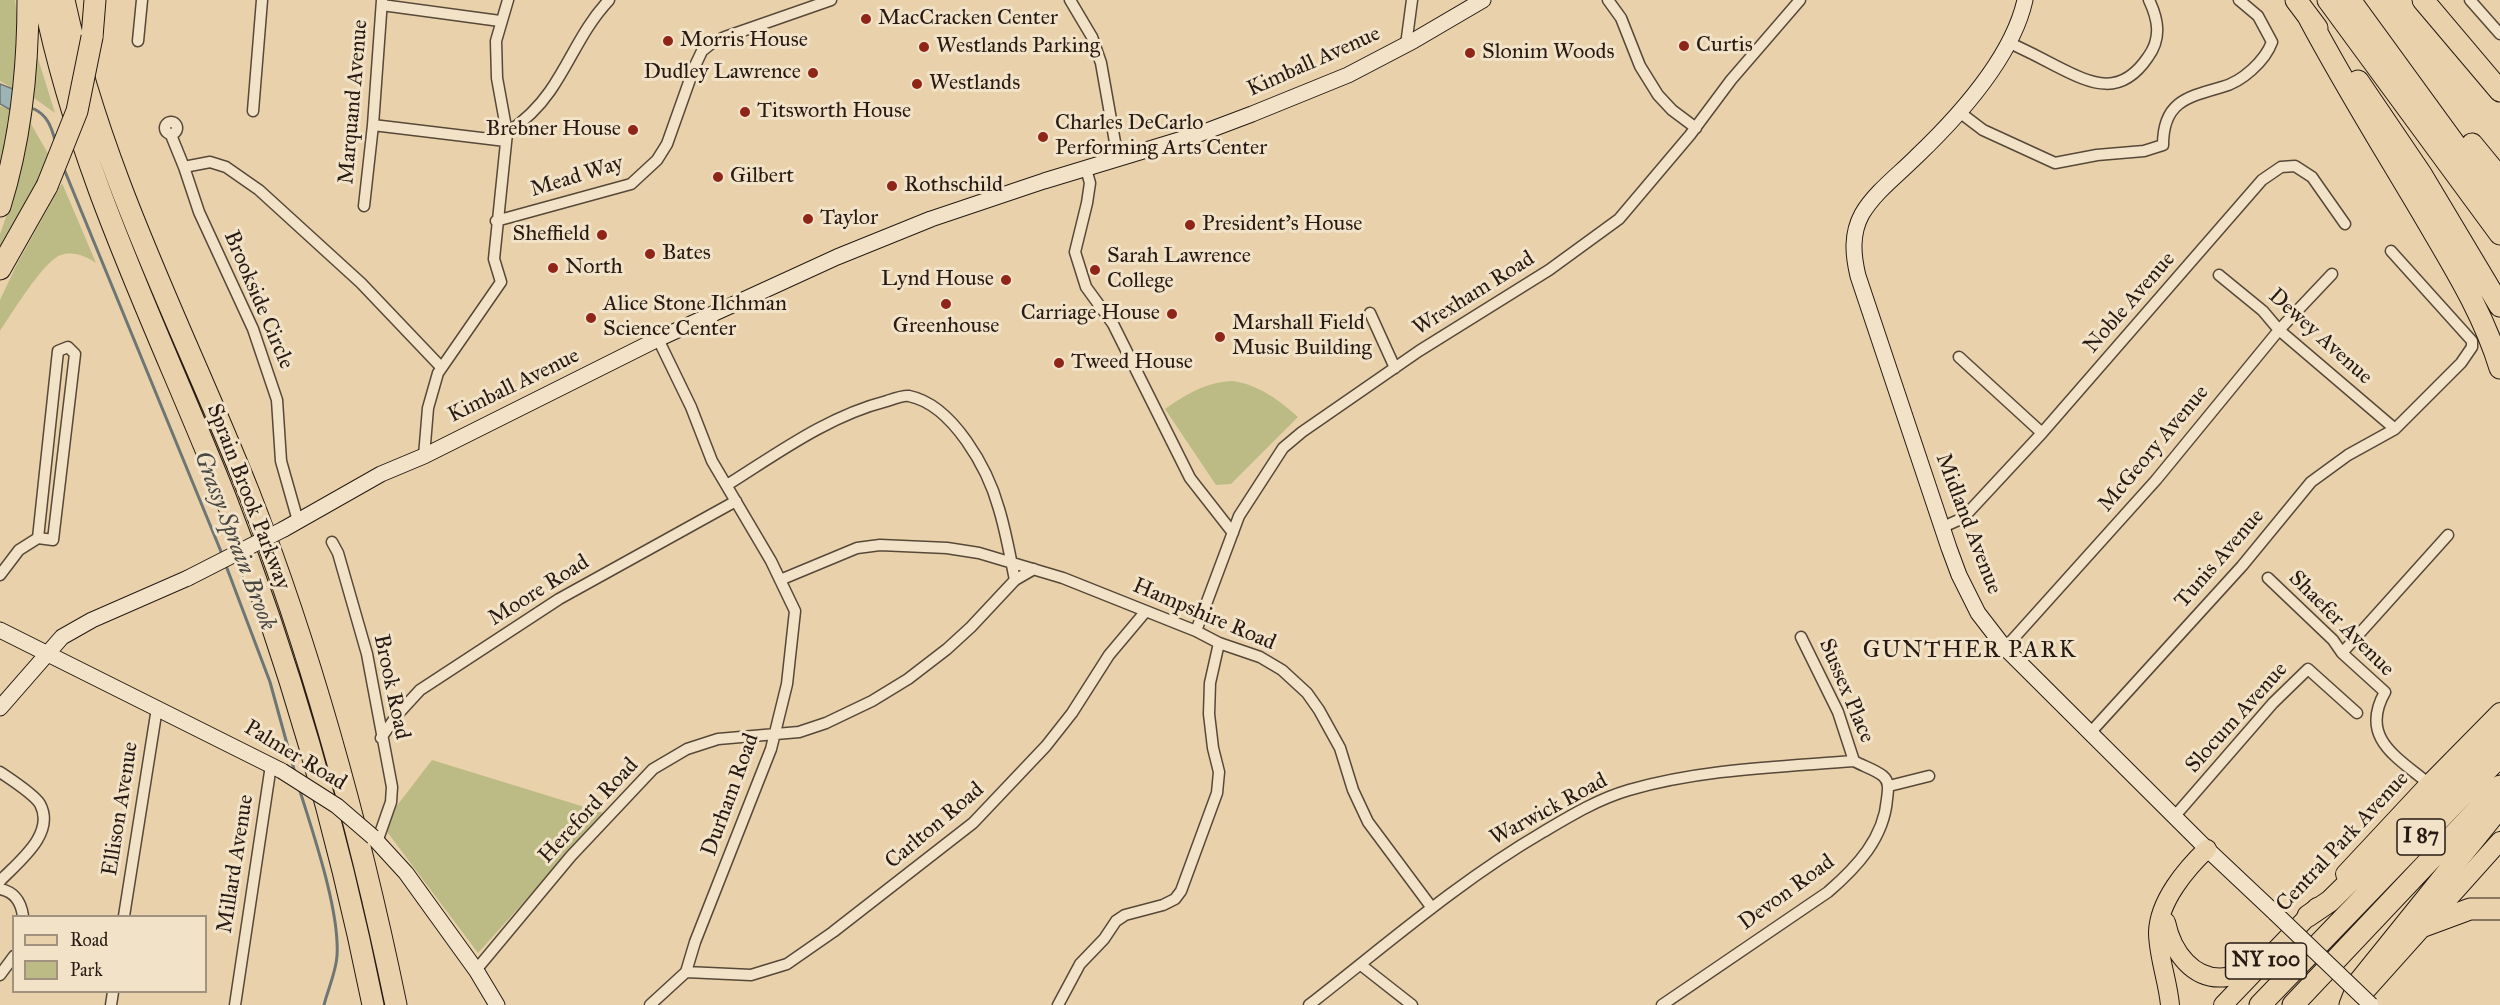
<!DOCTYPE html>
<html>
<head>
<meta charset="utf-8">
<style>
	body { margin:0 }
	#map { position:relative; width:2500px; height:1005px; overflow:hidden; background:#e9d2ab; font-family:"IM FELL Great Primer",serif }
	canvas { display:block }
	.legend { position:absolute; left:12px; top:915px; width:195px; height:78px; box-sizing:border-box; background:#f1e2c8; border:2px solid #a0927f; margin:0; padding:8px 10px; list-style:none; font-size:18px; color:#261a12 }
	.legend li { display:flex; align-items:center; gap:12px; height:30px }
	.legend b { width:30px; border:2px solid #a0927f }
</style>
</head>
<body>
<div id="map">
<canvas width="2500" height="1005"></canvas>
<ul class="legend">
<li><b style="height:8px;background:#e9d2ab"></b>Road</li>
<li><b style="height:16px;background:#bcba85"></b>Park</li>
</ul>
</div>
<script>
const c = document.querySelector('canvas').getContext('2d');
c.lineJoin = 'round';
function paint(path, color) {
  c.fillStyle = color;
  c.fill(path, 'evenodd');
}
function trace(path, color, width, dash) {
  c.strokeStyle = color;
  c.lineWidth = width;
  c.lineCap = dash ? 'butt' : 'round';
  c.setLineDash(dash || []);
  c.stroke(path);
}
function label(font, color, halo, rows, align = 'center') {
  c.font = font + ' "IM FELL Great Primer",serif';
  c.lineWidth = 6;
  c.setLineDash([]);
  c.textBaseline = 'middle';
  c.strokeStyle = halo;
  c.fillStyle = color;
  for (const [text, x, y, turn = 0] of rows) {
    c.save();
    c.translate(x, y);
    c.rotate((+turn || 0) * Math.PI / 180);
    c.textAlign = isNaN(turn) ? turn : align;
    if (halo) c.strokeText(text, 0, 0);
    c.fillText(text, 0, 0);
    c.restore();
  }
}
paint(new Path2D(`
	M0 0H15L19 30 18 78 0 177V106L11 110 14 89 0 81Z
	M36 52 55 113 34 98 31 124 50 157 0 257V234L10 206Z
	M62 183 96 263C85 256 74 251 61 255 44 260 11 315 0 331V300L16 266Z
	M1233 381C1259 385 1279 400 1298 417L1231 484 1216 485 1165 409C1185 395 1208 381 1233 381Z
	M432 760 604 813 478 953 382 825Z`), '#bcba85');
const water = new Path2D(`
	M0 84 13 89 11 110 0 104Z`);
paint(water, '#9db4b5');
trace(water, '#6d7674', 1.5);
trace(new Path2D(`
	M34 109C47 115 51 126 55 140
	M64 169 222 554
	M225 563 270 682 295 773
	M299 788C313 833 340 911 337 956 336 972 328 989 324 1005`), '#6d7674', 3);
const street = new Path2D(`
	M1070 0 1092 37 1101 63 1118 159
	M1608 0 1621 18 1640 66 1658 95 1672 110 1696 128
	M2470 0 2500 34
	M382 5 500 21
	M138 41 142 0
	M2010 43C2025 50 2041 58 2056 66 2093 85 2121 97 2148 57 2162 38 2158 19 2149 0
	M1406 45 1412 0
	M253 111 262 0
	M1958 111 1983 130 2055 163 2097 155 2144 151 2163 145C2163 102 2187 97 2222 87 2242 82 2265 61 2272 42L2258 16 2239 0
	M165 128a6 6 0 1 1 12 0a6 6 0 1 1-12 0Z
	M373 125 506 141
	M507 133C523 122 539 107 550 91 572 59 582 29 609 0
	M171 135 184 167
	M1086 169 1090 183 1087 203 1075 252 1086 287 1113 324 1190 478 1233 533
	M364 206 373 125 382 0
	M496 221 631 184 657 160 667 144 694 68 702 51 712 43 725 37 831 0
	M2219 275 2263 311 2279 330 2395 429
	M1370 313 1395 368
	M1959 357 2042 433
	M424 456 428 408 438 373 501 282 494 259 507 133 497 78 496 41 508 0
	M727 485C778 453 828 416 887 401 893 399 903 395 909 396 953 405 988 469 999 509 1006 532 1010 556 1015 580
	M298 521 281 461 277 400 253 329 199 212 184 167 210 162 226 167 259 190 361 283 441 367
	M1943 527 1963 518 2042 433 2262 180 2281 167 2295 166 2312 177 2345 224
	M332 542 338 553 367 654 392 787 391 802 377 842
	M0 575 19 550 38 538 53 540 75 354 68 347 58 351 38 538
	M2268 578 2333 640 2342 653 2385 692C2359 738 2397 757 2429 784
	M780 580 857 548 880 545 947 548 979 553 1063 578 1196 631 1219 643 1260 657 1282 670 1307 693 1319 710 1340 748 1353 790 1368 822 1432 908
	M1196 631 1239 516 1283 448 1302 432 1419 351 1549 270 1619 219 1690 135 1731 80 1800 0
	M1801 637 1838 712 1854 761
	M2005 648 2156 480 2279 330 2332 274
	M2342 653 2448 535
	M2090 733 2242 566 2311 482 2348 455 2395 429 2461 363 2472 347V341L2391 251
	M381 738 397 715 420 690 559 599 736 501
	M0 772C10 779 34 794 40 804 56 834 18 862 0 881
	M1889 786 1929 776
	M2174 817 2273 703 2308 669 2357 713
	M0 889C15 892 21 902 23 916
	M124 916 157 708
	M1361 965 1412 1005
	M476 970 571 856 653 769 687 749 718 739 799 732 826 723 872 701 908 679 947 649 971 627 1015 580 1034 569
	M686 972 751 975 787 964 833 932 973 823 1046 746 1072 713 1109 655 1146 611
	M0 975 14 956
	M111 1005 113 992
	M235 1005 271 765
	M650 1005 686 972 695 942 771 749 787 684 795 611 771 561 712 461 691 407 658 339
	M1058 1005 1080 964 1104 939 1116 921 1125 915 1163 905 1175 899 1181 891 1217 793 1219 772 1213 748 1209 714 1210 683 1219 643
	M1309 1005C1386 945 1459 881 1543 832 1570 816 1598 799 1629 790 1701 769 1779 767 1854 761
	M1662 1005 1828 892C1857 867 1884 838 1887 799 1888 791 1890 782 1883 776 1876 770 1863 766 1854 761`);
const secondary = new Path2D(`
	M2025 0C2012 58 1959 116 1916 157 1898 175 1875 192 1862 214 1851 234 1853 255 1858 276L1949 548 1959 575 1978 613 2005 648 2207 849 2275 913
	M284 529 381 474 424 456 658 339 837 257 931 219 1044 181 1199 134 1252 114 1348 75 1413 41 1483 0
	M0 630 282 771
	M0 708 62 637 92 620 188 578
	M373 837 406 873 476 970 497 1005`);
const primary = new Path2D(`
	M2345 874 2429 784 2500 712
	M2166 922C2172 951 2193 982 2227 977 2238 975 2248 968 2258 963
	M2170 1005C2168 981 2158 956 2158 932 2159 901 2186 869 2207 849
	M2223 1005 2317 907
	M2353 1005 2500 841`);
const highway = new Path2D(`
	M44 0C79 175 161 335 226 499 290 663 338 832 373 1005
	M64 0C101 173 184 330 249 493 314 660 360 831 396 1005
	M2296 0 2317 28
	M2328 0 2500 234
	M2350 0 2500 206
	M2423 0 2500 91
	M2308 16C2344 84 2384 148 2423 214 2452 264 2483 312 2500 368
	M92 37 95 0
	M2358 81 2421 174 2500 306
	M2472 144 2500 178
	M0 206C21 139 28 71 28 0
	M0 269 47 186
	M2308 916 2330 901 2500 734
	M2424 926 2470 909H2500
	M2260 1005 2500 756
	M2293 1005 2500 786
	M2350 1005 2359 982 2500 807`);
trace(street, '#574838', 13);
trace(secondary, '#261a12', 17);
trace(primary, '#261a12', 20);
trace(highway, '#261a12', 23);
trace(street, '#f1e2c8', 10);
trace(secondary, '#f1e2c8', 15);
trace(primary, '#e9d2ab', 18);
trace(highway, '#e9d2ab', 21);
const secondaryBridge = new Path2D(`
	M188 578 284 529
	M282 771 337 806 373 837
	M2275 913 2371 1005`);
const highwayBridge = new Path2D(`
	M47 186 77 111 92 37`);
trace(secondaryBridge, '#261a12', 17, []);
trace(highwayBridge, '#261a12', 23, []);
trace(secondaryBridge, '#f1e2c8', 15);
trace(highwayBridge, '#e9d2ab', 21);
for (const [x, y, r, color] of [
	[866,19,6,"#8f2418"],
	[668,41,6,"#8f2418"],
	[1684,46,6,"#8f2418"],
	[924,47,6,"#8f2418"],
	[1470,53,6,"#8f2418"],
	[813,73,6,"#8f2418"],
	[917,84,6,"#8f2418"],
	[745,112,6,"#8f2418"],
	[633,130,6,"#8f2418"],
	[1043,137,6,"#8f2418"],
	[718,177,6,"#8f2418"],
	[892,186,6,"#8f2418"],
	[808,219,6,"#8f2418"],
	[1190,225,6,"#8f2418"],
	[602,235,6,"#8f2418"],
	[650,254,6,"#8f2418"],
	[553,268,6,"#8f2418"],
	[1095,270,6,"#8f2418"],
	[1006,280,6,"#8f2418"],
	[946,304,6,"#8f2418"],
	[1172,314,6,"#8f2418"],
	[591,318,6,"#8f2418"],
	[1220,337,6,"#8f2418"],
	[1059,363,6,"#8f2418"]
]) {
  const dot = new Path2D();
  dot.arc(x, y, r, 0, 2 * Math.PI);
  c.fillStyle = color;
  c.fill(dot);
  trace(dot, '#f1e2c8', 2);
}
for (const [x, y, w] of [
	[2421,837,48],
	[2266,961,81]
]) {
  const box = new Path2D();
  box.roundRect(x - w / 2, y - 18, w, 36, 4.5);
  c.fillStyle = '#f1e2c8';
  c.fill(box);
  trace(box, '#261a12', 1.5);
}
label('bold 21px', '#261a12', null, [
	["I 87",2421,837],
	["NY 100",2266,961]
]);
label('22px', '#261a12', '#f1e2c8', [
	["MacCracken Center",878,19],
	["Morris House",680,41],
	["Curtis",1696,46],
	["Westlands Parking",936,47],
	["Slonim Woods",1482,53],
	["Dudley Lawrence",801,73,"right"],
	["Westlands",929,84],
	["Titsworth House",757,112],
	["Charles DeCarlo",1055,124],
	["Performing Arts Center",1055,149],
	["Brebner House",621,130,"right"],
	["Gilbert",730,177],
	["Rothschild",904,186],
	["Taylor",820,219],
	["President's House",1202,225],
	["Sheffield",590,235,"right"],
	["Bates",662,254],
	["Sarah Lawrence",1107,257],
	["College",1107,282],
	["North",565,268],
	["Lynd House",994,280,"right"],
	["Alice Stone Ilchman",603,305],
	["Science Center",603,330],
	["Carriage House",1160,314,"right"],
	["Marshall Field",1232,324],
	["Music Building",1232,349],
	["Greenhouse",946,327,"center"],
	["Tweed House",1071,363]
], 'left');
label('22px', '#261a12', '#f1e2c8', [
	["Kimball Avenue",1314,62,-24],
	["Marquand Avenue",354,102,-85],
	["Mead Way",577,177,-17],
	["Wrexham Road",1474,294,-32],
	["Brookside Circle",258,300,67],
	["Noble Avenue",2130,303,-49],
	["Dewey Avenue",2320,337,42],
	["Kimball Avenue",514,386,-26],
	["McGeory Avenue",2154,449,-50],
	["Sprain Brook Parkway",248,497,69],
	["Midland Avenue",1968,524,69],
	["Tunis Avenue",2220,559,-49],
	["Moore Road",539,591,-32],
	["Hampshire Road",1204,615,23],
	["Shaefer Avenue",2341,624,45],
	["Brook Road",391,687,78],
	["Sussex Place",1846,691,67],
	["Slocum Avenue",2237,718,-48],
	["Palmer Road",295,756,31],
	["Durham Road",731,795,-70],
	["Ellison Avenue",121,809,-81],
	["Warwick Road",1549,810,-28],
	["Hereford Road",589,811,-47],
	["Carlton Road",935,826,-40],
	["Central Park Avenue",2343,842,-47],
	["Millard Avenue",236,864,-81],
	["Devon Road",1787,893,-36]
]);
label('italic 24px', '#4a4843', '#f1e2c8', [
	["Grassy Sprain Brook",234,541,69]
]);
c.letterSpacing = '1.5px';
label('24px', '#261a12', '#f1e2c8', [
	["GUNTHER PARK",1970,651]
]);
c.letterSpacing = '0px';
</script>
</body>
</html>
